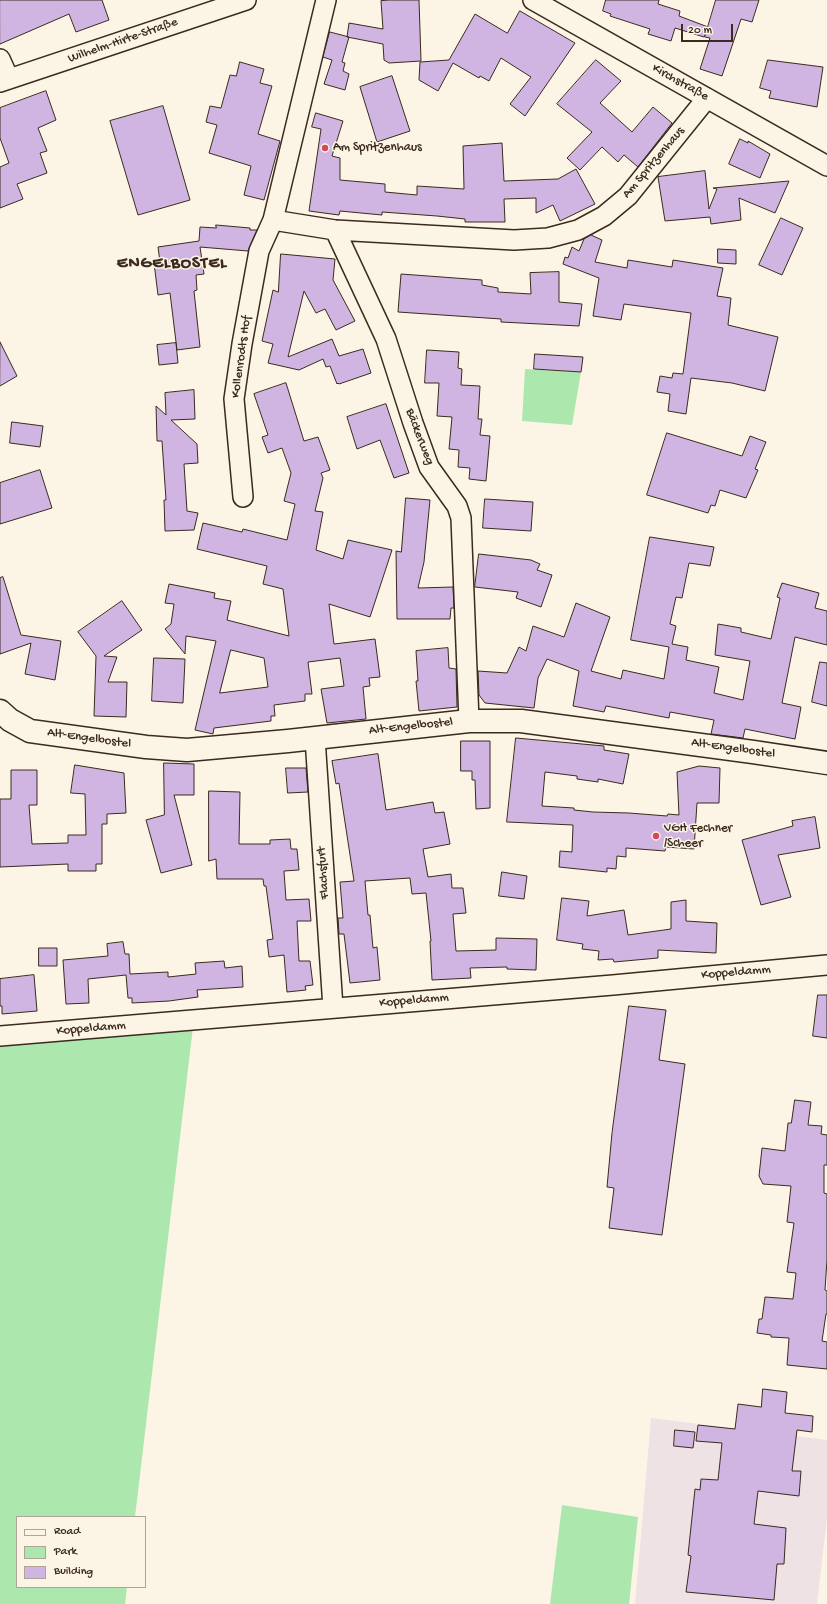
<!DOCTYPE html>
<html>
<head>
<meta charset="utf-8">
<style>
	body { margin:0 }
	#map { position:relative; width:827px; height:1604px; overflow:hidden; background:#fcf5e5; font-family:"Gochi Hand",sans-serif }
	canvas { display:block }
	.legend { position:absolute; left:16px; top:1516px; width:130px; height:72px; box-sizing:border-box; background:#fcf5e5; border:1px solid #afa495; margin:0; padding:5px 7px; list-style:none; font-size:12px; color:#3b2a1e }
	.legend li { display:flex; align-items:center; gap:8px; height:20px }
	.legend b { width:20px; border:1px solid #afa495 }
	.scale { position:absolute; left:681px; top:24px; width:52px; height:18px; box-sizing:border-box; border:2px solid #3b2a1e; border-top:0; padding-left:5px; font-size:12px; line-height:14px; white-space:nowrap; color:#3b2a1e; -webkit-text-stroke:3px #fcf5e5; paint-order:stroke }
</style>
</head>
<body>
<div id="map">
<canvas width="827" height="1604"></canvas>
<ul class="legend">
<li><b style="height:5px;background:#fcf5e5"></b>Road</li>
<li><b style="height:11px;background:#ace8ad"></b>Park</li>
<li><b style="height:11px;background:#d0b4e2"></b>Building</li>
</ul>
<div class="scale">20 m</div>
</div>
<script>
const c = document.querySelector('canvas').getContext('2d');
c.lineJoin = 'round';
function paint(path, color) {
  c.fillStyle = color;
  c.fill(path, 'evenodd');
}
function trace(path, color, width, dash) {
  c.strokeStyle = color;
  c.lineWidth = width;
  c.lineCap = dash ? 'butt' : 'round';
  c.setLineDash(dash || []);
  c.stroke(path);
}
function label(font, color, halo, rows, align = 'center') {
  c.font = font + ' "Gochi Hand",sans-serif';
  c.lineWidth = 3;
  c.setLineDash([]);
  c.textBaseline = 'middle';
  c.strokeStyle = halo;
  c.fillStyle = color;
  for (const [text, x, y, turn = 0] of rows) {
    c.save();
    c.translate(x, y);
    c.rotate((+turn || 0) * Math.PI / 180);
    c.textAlign = isNaN(turn) ? turn : align;
    if (halo) c.strokeText(text, 0, 0);
    c.fillText(text, 0, 0);
    c.restore();
  }
}
paint(new Path2D(`
	M651 1418 827 1440V1518L817 1604H635Z`), '#efe2e4');
paint(new Path2D(`
	M525 369 581 372 572 425 522 421Z
	M193 1027 135 1517H17V1587H127L125 1604H0V1041Z
	M562 1505 638 1517 629 1604H550Z`), '#ace8ad');
const building = new Path2D(`
	M0 0H102L109 20 76 32 69 14 0 44Z
	M390 0H419L421 61 389 63 384 60 383 44 347 37 349 23 383 29 381 1Z
	M606 0H659L658 4 680 11 679 16 708 27 704 37 675 28 671 41 648 34 650 29 610 16 611 14 603 11Z
	M716 0H759L752 22 741 19 722 76 700 69 710 38 705 37Z
	M520 11 575 43 525 116 510 104 531 77 501 58 489 81 480 76 479 78 453 63 438 91 419 80 420 62 449 60 475 14 507 33Z
	M330 32 349 37 342 62 345 63 343 71 349 74 345 90 324 84 332 60 323 57Z
	M596 60 621 81 600 103 632 132 653 107 672 123 638 167 624 155 618 162 602 147 580 170 567 158 592 132 557 104Z
	M768 60 823 67 817 107 769 98 771 91 760 88Z
	M240 62 264 69 260 83 272 86 258 134 280 141 264 200 244 195 251 166 209 153 217 125 206 122 210 106 221 108 230 75 236 76Z
	M392 76 410 131 377 142 360 87Z
	M46 91 56 120 38 128 47 151 40 153 47 173 17 184 23 199 0 208V167L9 163 0 138V108Z
	M163 106 190 200 138 215 110 121Z
	M316 113 343 121 332 156 340 158V180L385 184V192L417 195V186L464 189 463 146 502 143 504 181 558 179 576 169 595 204 560 221 553 205 536 213V198L504 199 505 222H465V219L437 216 382 212V215L340 211 339 215 309 211 321 129 312 127Z
	M740 139 748 143V141L770 154 760 178 729 164Z
	M705 171 709 209 717 189 713 188 789 181 775 213 739 198 741 220 711 224 710 217 665 221 658 177Z
	M781 218 803 228 782 275 759 265Z
	M216 225 250 228V230H257L248 251 200 247 204 274 196 275 197 290 194 291 200 347 177 350 170 293 158 295 154 263 160 262 158 247 199 241 200 227 216 228Z
	M591 235 602 240 595 262 627 268 628 260 672 267 673 260 723 268 717 296 731 298 728 325 778 337 765 391 732 383 691 378 686 414 668 411 670 394 657 392 660 376 672 378 673 373 683 374 691 313 624 304 621 320 593 316 599 278 563 264 565 257 568 258 572 247 579 251 584 239Z
	M718 249 736 250V264L718 263Z
	M281 254 335 259 333 280 355 321 336 330 325 309 316 313 304 291 288 357 332 339 339 356 363 349 371 373 339 384 338 383 337 384 330 366 326 367 323 359 299 370 268 363 273 344 262 341 273 290 278 292Z
	M559 272V302L582 304 579 326 501 322V319L398 312 401 274 482 280V285L498 288V292L531 294 530 273Z
	M0 342 17 376 0 386Z
	M176 343 178 363 159 365 157 345Z
	M427 350 459 352 458 368 462 369 461 385 480 386 478 419H482L480 435 490 436 486 481 469 479 470 468 458 467 459 450 449 449 452 417 437 416 439 383H425Z
	M535 354 583 357 581 372 534 369Z
	M286 383 304 441 318 437 330 470 321 473 323 478 315 511 323 512 316 550 343 559 348 540 392 550 370 617 329 604 334 644 375 639 380 677 369 678 370 686 363 687 366 719 327 723 321 689 344 686 340 658 308 662 312 694H305V701L274 705 275 716H271V721L214 728 213 734 195 730 216 641 186 636 185 654 165 629 171 624 174 604 165 603 169 584 215 593 214 598 231 601 227 620 289 636 283 589 263 584 267 566 197 549 203 523 242 532 243 529 287 540 295 504 284 501 291 473 282 448 268 453 262 437 268 435 254 394ZM231 650 264 658 268 687 220 693Z
	M194 390 195 419 171 420 197 444 198 463 184 464 187 511 198 513 194 530 165 531 164 500H166L162 441H157L156 406 166 415 165 393Z
	M386 404 409 473 394 478 380 440 357 449 347 417Z
	M12 422 43 426 40 447 10 443Z
	M667 433 742 456 750 436 766 442 755 469 758 470 746 498 720 490 715 506 711 505 708 513 647 495Z
	M40 470 52 508 0 524V483Z
	M406 498 430 500 424 562 418 588 453 587 454 608H451L450 619H397L396 551 401 552Z
	M485 499 533 502 531 531 483 528Z
	M650 537 714 547 710 566 689 563 682 598 676 597 670 624 676 626 672 644 688 647 686 660 719 667 714 693 743 700 750 661 715 655 718 624 741 628V632L771 639 780 598 777 597 782 583 819 593 815 608 827 611V645L795 637 782 703 801 707 795 739 745 729 743 738 711 734 714 720 670 712 669 718 606 706 604 712 573 706 579 671 547 659 538 678 534 708 485 703 479 695 478 671 507 673 519 647 526 651 533 626 564 637 576 603 610 617 591 671 621 679 623 670 664 679 669 647 631 640Z
	M479 554 531 560 540 564 537 570 552 575 541 607 516 598 518 592 475 587Z
	M3 577 21 635 61 641 55 680 25 674 31 643 0 654V578Z
	M122 601 142 630 104 656 117 657 108 682H127L126 717 94 716 96 656 78 632Z
	M448 648 449 668 456 669 457 707 419 711 416 681H418L416 651Z
	M154 658 185 659 183 703 152 701Z
	M820 662 827 663V706L812 702Z
	M516 738 604 746V750L629 754 623 784 598 779V782L577 779V776L545 772 542 806 574 808V810L593 812 629 813 667 816 668 814 679 815 677 772 699 766 720 768 719 803H697L694 849 666 847 665 851 626 848V857L617 856 616 869 607 868V872L559 867 560 851 572 852 573 825 507 822Z
	M461 741H490V808L476 809 475 780H472V771H461Z
	M378 754 386 810 433 802 435 813 444 812 450 844 423 849 428 877 451 874 452 888H463L466 913 453 914 456 951 496 950V938L537 939 536 970 507 969V967L470 968 471 978 432 980 430 941H431L426 893 412 894 410 878 365 881 368 915H370L373 948 377 947 380 980 350 983 344 934H339L338 918H343L340 882 354 881 339 783 336 784 332 761Z
	M164 763 194 764V795H174L192 865 161 873 146 820 164 815Z
	M75 765 124 773 126 813 107 814V824H102V864H96V871H68V864L0 867V799H11V770H37V805H29L32 844 68 843V835H86L85 794 71 793Z
	M286 768H306L308 792 288 793Z
	M209 791 240 792 239 844H270V840L290 839 291 849H297L299 870 284 871 286 900 309 899 311 921H297L299 961H310L313 985 305 986 306 990 287 992 284 955 269 957 267 940 273 939 266 886H264L263 879H217L216 859 209 861Z
	M815 817 820 848 778 855 791 897 761 905 742 840 793 826 792 821Z
	M502 872 527 876 524 899 499 896Z
	M562 898 589 901 587 916 624 910 628 935 671 929V902L686 900V921L717 923 716 953 658 950V958L614 962 613 959 598 960 599 951 582 949 583 944 557 940Z
	M123 942 125 954H129L130 974 168 972V977L196 974 195 963 224 961 225 968 242 966 243 987 197 990 198 997 169 1001 132 1003V998H128L126 975 88 979 89 1003 66 1004 63 960 108 956 107 944Z
	M39 948H57V966H39Z
	M34 975 37 1011 2 1014V1006H0V979Z
	M818 995H827V1038L813 1036Z
	M629 1006 666 1010 659 1060 685 1064 662 1235 609 1228 614 1188 607 1187 612 1133Z
	M795 1100 811 1102 808 1125 822 1126 821 1134 827 1135V1165H824V1193L827 1194V1260L825 1290 827 1291V1314H826L822 1341 827 1342V1369L787 1365 789 1338 771 1337V1335L757 1333 759 1319H762L765 1297 793 1299 796 1273 787 1272 794 1223 787 1222 791 1186 763 1184 759 1176 762 1148 785 1151 788 1123H791Z
	M763 1389 787 1392 785 1413 813 1416 812 1432 797 1430 792 1471H801L799 1496 758 1491 754 1524 786 1528 784 1564H777L774 1600 686 1592 691 1556 688 1555 695 1489 700 1490 701 1479 718 1480 722 1443 696 1441 698 1425 735 1429 738 1404 761 1407Z
	M675 1430 695 1432 693 1448 674 1446Z`);
paint(building, '#d0b4e2');
trace(building, '#3b2a1e', 1);
const minor = new Path2D(`
	M326 0 273 220 335 230 514 240 548 238 578 230 604 216 628 196 707 98
	M533 0 827 166
	M0 59 9 79
	M0 82 246 0
	M335 230 386 339 413 423 429 467 457 506 461 518 469 721
	M243 497 234 399 242 344 259 251 273 220
	M315 738 333 1008
	M0 1036 613 985 827 965`);
const tertiary = new Path2D(`
	M0 711 10 720 30 731 146 747 187 750 288 741 469 721H521L753 752 827 763`);
trace(minor, '#3b2a1e', 22);
trace(tertiary, '#3b2a1e', 25);
trace(minor, '#fcf5e5', 19);
trace(tertiary, '#fcf5e5', 22);
for (const [x, y, r, color] of [
	[325,148,4,"#d1495b"],
	[656,836,4,"#d1495b"]
]) {
  const dot = new Path2D();
  dot.arc(x, y, r, 0, 2 * Math.PI);
  c.fillStyle = color;
  c.fill(dot);
  trace(dot, '#fcf5e5', 1.5);
}
label('13px', '#3b2a1e', '#fcf5e5', [
	["Wilhelm-Hirte-Straße",123,41,-19],
	["Kirchstraße",680,83,29],
	["Am Spritzenhaus",654,163,-50],
	["Kollenrodts Hof",242,357,-82],
	["Bäckerweg",419,437,69],
	["Alt-Engelbostel",411,727,-6],
	["Alt-Engelbostel",89,739,8],
	["Alt-Engelbostel",733,749,8],
	["Flachsfurt",324,873,-94],
	["Koppeldamm",736,973,-5],
	["Koppeldamm",414,1001,-5],
	["Koppeldamm",91,1029,-5]
]);
label('13px', '#3b2a1e', '#fcf5e5', [
	["Am Spritzenhaus",333,148],
	["VGH Fechner",664,829],
	["/Scheer",664,844]
], 'left');
c.letterSpacing = '1px';
label('bold 17px', '#3b2a1e', '#fcf5e5', [
	["ENGELBOSTEL",172,264]
]);
c.letterSpacing = '0px';
</script>
</body>
</html>
